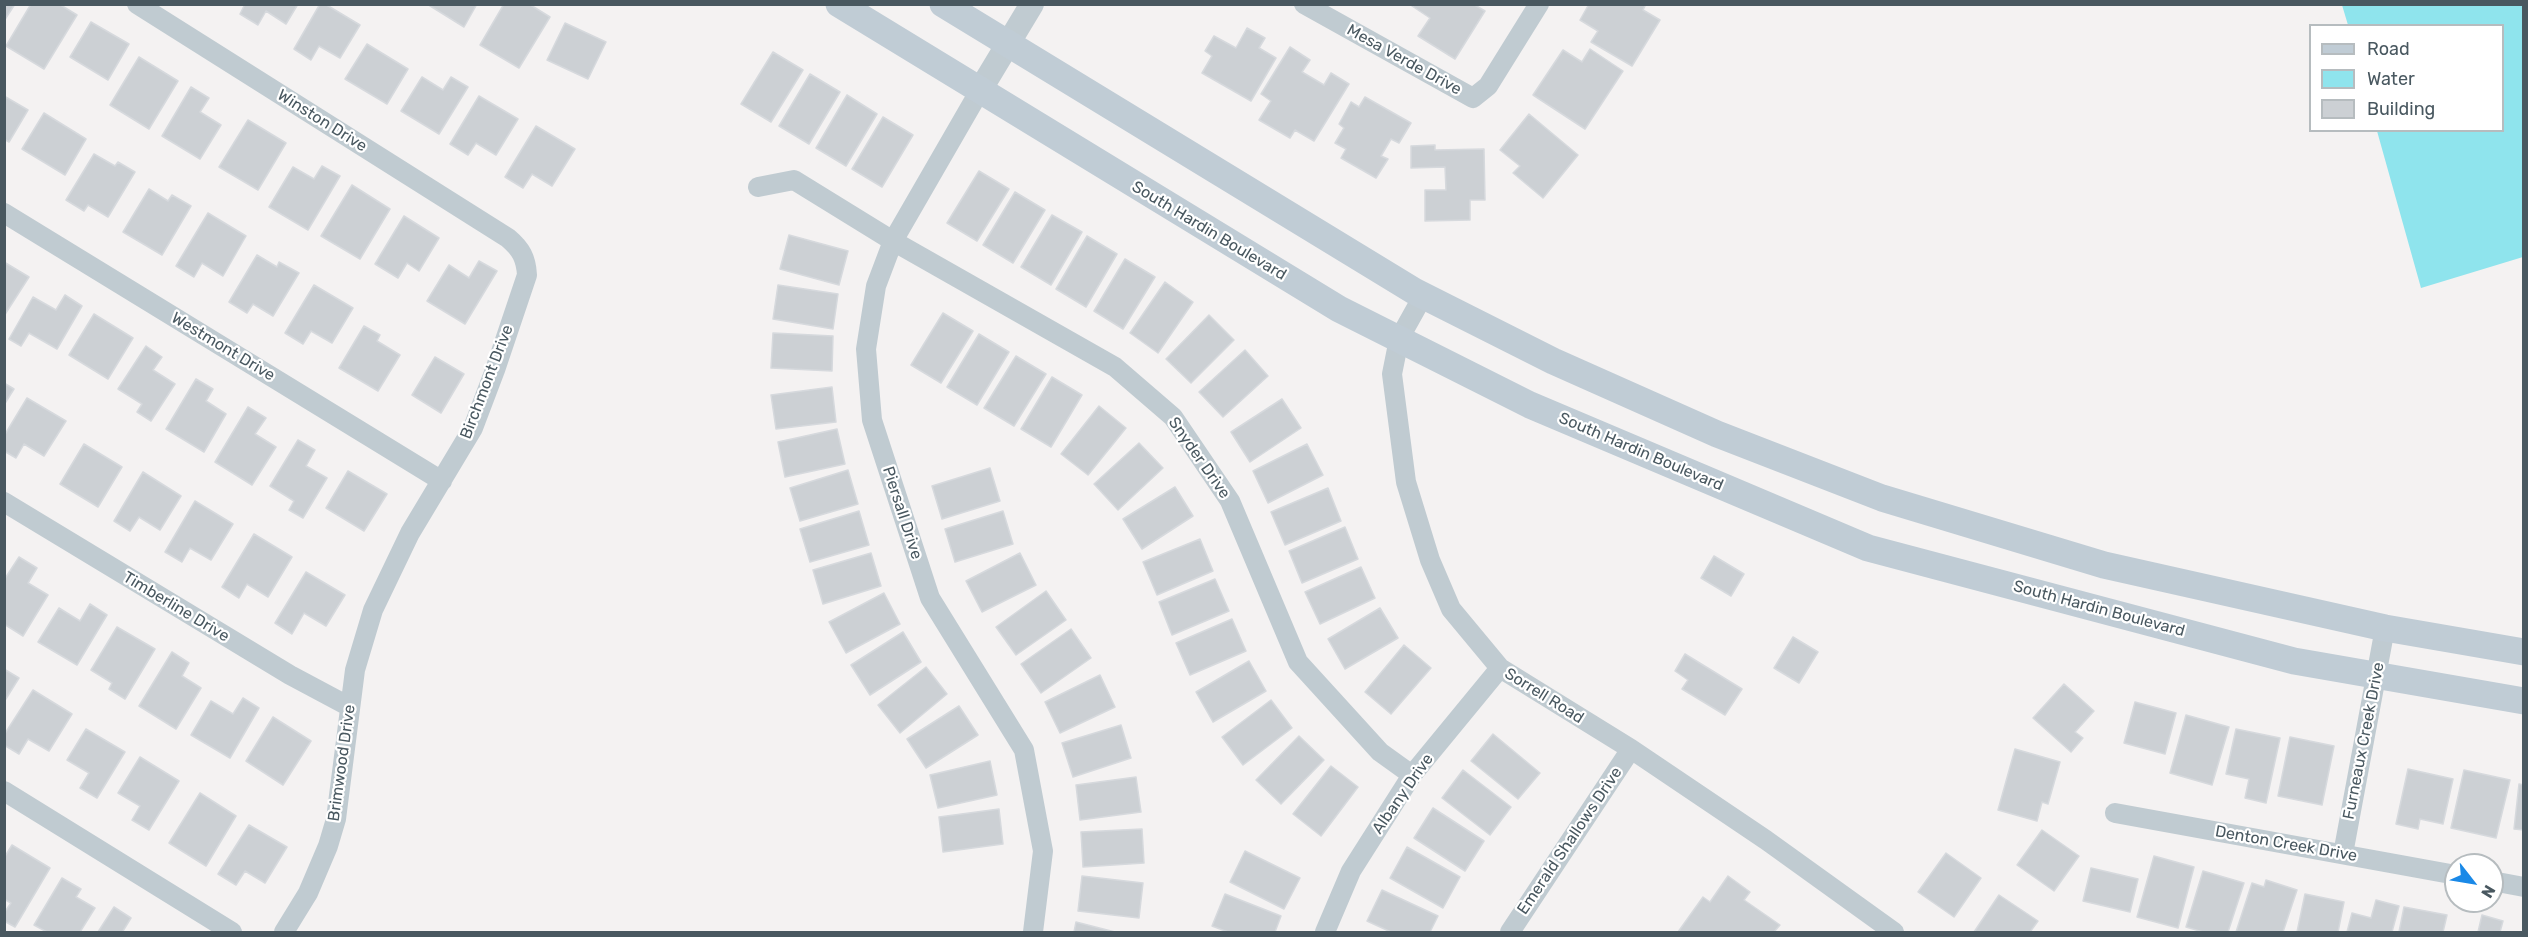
<!DOCTYPE html>
<html>
<head>
<meta charset="utf-8">
<style>
	body { margin:0 }
	#map { position:relative; width:2528px; height:937px; overflow:hidden; background:#f4f2f2; font-family:Rubik,sans-serif }
	canvas { display:block }
	.frame { position:absolute; inset:0; border:6px solid #495860; pointer-events:none }
	.legend { position:absolute; left:2309px; top:24px; width:195px; height:108px; box-sizing:border-box; background:#fff; border:2px solid #b6bcbf; margin:0; padding:8px 10px; list-style:none; font-size:18px; color:#495860 }
	.legend li { display:flex; align-items:center; gap:12px; height:30px }
	.legend b { width:30px; border:2px solid #b6bcbf }
	.north { position:absolute; left:2444px; top:853px; width:60px; height:60px; box-sizing:border-box; background:#fff; border:2px solid #b6bcbf; border-radius:50%; rotate:121deg; font-size:16px; font-weight:700; line-height:24px; text-align:center; color:#495860 }
	.north::after { content:''; display:block; margin:auto; width:21px; height:27px; background:#1a89e7; clip-path:polygon(50% 0,100% 100%,50% 72%,0 100%) }
</style>
</head>
<body>
<div id="map">
<canvas width="2528" height="937"></canvas>
<div class="frame"></div>
<ul class="legend">
<li><b style="height:8px;background:#c0ccd5"></b>Road</li>
<li><b style="height:16px;background:#8fe4ed"></b>Water</li>
<li><b style="height:16px;background:#ccd0d4"></b>Building</li>
</ul>
<div class="north">N</div>
</div>
<script>
const c = document.querySelector('canvas').getContext('2d');
c.lineJoin = 'round';
function paint(path, color) {
  c.fillStyle = color;
  c.fill(path, 'evenodd');
}
function trace(path, color, width, dash) {
  c.strokeStyle = color;
  c.lineWidth = width;
  c.lineCap = dash ? 'butt' : 'round';
  c.setLineDash(dash || []);
  c.stroke(path);
}
function label(font, color, halo, rows, align = 'center') {
  c.font = font + ' Rubik,sans-serif';
  c.lineWidth = 4.5;
  c.setLineDash([]);
  c.textBaseline = 'middle';
  c.strokeStyle = halo;
  c.fillStyle = color;
  for (const [text, x, y, turn = 0] of rows) {
    c.save();
    c.translate(x, y);
    c.rotate((+turn || 0) * Math.PI / 180);
    c.textAlign = isNaN(turn) ? turn : align;
    if (halo) c.strokeText(text, 0, 0);
    c.fillText(text, 0, 0);
    c.restore();
  }
}
paint(new Path2D(`
	M2342 5H2523V257L2421 288 2377 131 2502 130V26L2348 25Z`), '#8fe4ed');
const building = new Path2D(`
	M4 4H15L4 21Z
	M31 4H59L77 15 44 69 6 46Z
	M245 4H298L286 24 266 11 258 25 240 14Z
	M320 4H325L360 25 340 58 319 46 311 60 294 49Z
	M427 4H477L464 27Z
	M504 4H529L550 17 519 68 480 45Z
	M1409 4H1473L1485 11 1455 59 1418 36 1430 18Z
	M1589 4H1646L1643 10 1660 20 1632 66 1591 42 1598 31 1580 20Z
	M91 22 129 44 108 80 70 57Z
	M565 23 606 42 588 79 547 60Z
	M1247 28 1265 38 1259 48 1276 58 1251 101 1202 73 1212 56 1205 51 1214 36 1236 48Z
	M367 44 408 69 387 104 345 79Z
	M1290 47 1310 60 1302 72 1324 85 1331 73 1349 84 1314 141 1295 130 1290 138 1259 120 1271 101 1261 94Z
	M1590 49 1623 71 1585 129 1533 95 1563 50 1582 62Z
	M773 52 803 70 771 122 741 104Z
	M139 57 178 81 149 129 110 105Z
	M810 74 840 92 809 144 779 126Z
	M422 77 443 90 451 77 468 87 439 134 401 111Z
	M191 87 209 98 200 112 221 125 200 159 162 136Z
	M847 95 877 114 846 166 816 148Z
	M4 96 28 110 9 142 4 139Z
	M479 96 518 119 496 155 476 143 468 155 450 144Z
	M1365 97 1411 123 1399 143 1391 139 1381 156 1388 159 1376 178 1341 158 1346 149 1335 143 1344 128 1339 124 1351 102 1359 107Z
	M44 113 86 139 65 175 22 149Z
	M1529 114 1578 155 1543 198 1513 173 1520 166 1500 150Z
	M883 117 913 135 882 187 852 169Z
	M248 120 286 143 258 190 219 167Z
	M536 126 575 149 552 186 532 174 523 188 505 177Z
	M1435 145V150L1484 149 1485 200H1470V220L1425 221V190H1446L1445 167 1411 168V146Z
	M94 154 115 166 118 162 135 172 108 217 88 205 84 211 66 200Z
	M322 166 340 176 308 230 269 207 293 167 314 179Z
	M979 171 1009 189 977 241 947 223Z
	M352 185 390 209 360 259 321 236Z
	M149 189 168 201 172 195 191 206 162 255 123 232Z
	M1015 192 1045 210 1013 263 983 245Z
	M208 213 246 236 223 276 202 263 194 277 176 266Z
	M1052 215 1082 232 1051 285 1021 267Z
	M404 216 439 238 419 271 407 263 398 278 375 264Z
	M789 235 848 251 839 285 780 269Z
	M1087 236 1117 254 1086 307 1056 289Z
	M257 255 277 267 279 262 299 273 273 316 253 304 247 313 229 302Z
	M1125 259 1155 277 1123 329 1094 311Z
	M479 261 497 271 465 324 427 301 449 265 469 278Z
	M4 262 29 277 4 316Z
	M1165 282 1193 302 1158 353 1130 333Z
	M314 285 353 308 332 343 311 331 303 344 285 333Z
	M778 285 838 294 833 329 773 319Z
	M65 295 82 306 57 349 29 333 21 346 9 339 33 297 56 310Z
	M943 313 973 331 941 383 911 365Z
	M94 314 133 338 108 379 69 355Z
	M1209 315 1234 340 1191 383 1166 359Z
	M364 326 380 335 377 341 400 355 378 391 339 368Z
	M773 333 833 336 832 371 771 368Z
	M979 334 1009 352 977 405 947 387Z
	M146 346 162 357 153 370 175 384 151 421 137 412 142 404 118 389Z
	M1245 350 1268 376 1223 417 1199 392Z
	M1016 356 1046 374 1014 426 984 408Z
	M435 357 464 374 441 413 412 395Z
	M1052 377 1082 395 1051 447 1021 429Z
	M196 379 213 389 206 401 226 414 204 452 166 429Z
	M4 383 14 389 4 405Z
	M832 387 836 422 776 429 771 395Z
	M27 398 66 421 44 456 24 444 16 458 4 451V436Z
	M1282 399 1301 428 1250 462 1231 432Z
	M1099 406 1126 428 1088 475 1061 454Z
	M248 407 266 418 255 434 276 447 252 485 215 462Z
	M837 429 845 464 785 477 778 442Z
	M298 440 315 450 306 466 327 478 303 518 289 510 294 501 270 486Z
	M1139 443 1163 468 1118 510 1094 484Z
	M84 444 122 467 98 507 60 484Z
	M1307 444 1323 475 1268 503 1253 471Z
	M990 468 1000 501 942 519 932 486Z
	M848 470 858 504 800 521 790 488Z
	M348 471 387 494 364 531 326 508Z
	M143 472 181 496 160 530 139 517 130 531 114 521Z
	M1175 487 1193 516 1142 549 1123 519Z
	M1328 488 1341 521 1285 545 1271 512Z
	M195 501 233 524 211 560 190 548 182 562 165 552Z
	M859 511 869 545 810 562 800 529Z
	M1003 511 1013 544 955 562 945 529Z
	M1345 527 1358 559 1302 583 1289 551Z
	M254 534 292 557 268 597 247 584 239 598 222 587Z
	M1200 539 1213 571 1157 595 1143 562Z
	M871 553 881 586 823 604 813 570Z
	M1020 553 1036 585 982 612 966 581Z
	M1714 556 1744 574 1731 596 1701 578Z
	M19 557 37 568 28 583 48 595 23 636 4 624V580Z
	M1361 567 1375 598 1320 624 1305 592Z
	M306 572 345 595 326 626 304 613 292 634 275 623Z
	M1215 579 1229 611 1172 635 1159 602Z
	M1046 591 1066 620 1016 655 996 627Z
	M884 593 900 624 846 653 829 622Z
	M90 604 107 615 77 665 38 642 59 608 80 621Z
	M1380 608 1398 638 1345 669 1328 639Z
	M1232 619 1246 651 1190 675 1176 643Z
	M117 627 155 649 125 699 109 689 112 683 91 670Z
	M1071 629 1091 658 1041 693 1021 664Z
	M903 632 921 662 870 695 851 665Z
	M1793 637 1818 652 1799 683 1774 668Z
	M1404 645 1431 668 1391 714 1365 692Z
	M172 652 189 663 182 676 201 688 176 729 139 706Z
	M1685 654 1742 689 1725 715 1682 689 1688 680 1675 671Z
	M1249 661 1266 691 1213 722 1196 692Z
	M926 667 947 694 900 733 878 705Z
	M4 669 19 678 4 702Z
	M1100 675 1115 707 1060 733 1045 702Z
	M2064 684 2094 711 2075 732 2083 738 2071 752 2033 718Z
	M33 690 72 714 49 751 28 739 19 754 4 745V735Z
	M243 698 259 708 230 758 191 735 211 701 233 714Z
	M1271 700 1292 728 1243 765 1222 737Z
	M2135 702 2176 713 2165 754 2124 743Z
	M959 706 978 735 926 768 907 739Z
	M2186 715 2229 727 2212 785 2170 773Z
	M273 717 311 741 283 785 246 761Z
	M1121 725 1131 758 1073 777 1062 743Z
	M86 729 125 752 97 798 80 788 89 773 67 760Z
	M2236 729 2280 738 2266 803 2245 798 2249 779 2226 774Z
	M1493 734 1540 773 1518 799 1471 761Z
	M1299 736 1324 760 1281 804 1256 780Z
	M2290 737 2334 746 2322 805 2278 796Z
	M2015 749 2060 762 2048 804 2042 802 2037 821 1998 810Z
	M140 757 179 781 149 830 132 820 140 806 118 793Z
	M990 761 997 795 938 808 930 775Z
	M1331 766 1358 787 1321 836 1293 814Z
	M2408 769 2453 779 2443 824 2420 819 2418 829 2396 824Z
	M1463 770 1511 807 1490 835 1442 798Z
	M2464 770 2510 780 2496 838 2451 828Z
	M1136 777 1141 812 1080 820 1076 785Z
	M2519 784 2524 785V830L2514 829Z
	M200 793 236 816 206 866 169 843Z
	M1433 808 1484 841 1465 871 1414 838Z
	M999 809 1003 844 943 852 939 817Z
	M249 825 287 847 265 883 245 871 236 885 218 874Z
	M1142 829 1144 863 1083 867 1081 832Z
	M2042 830 2079 856 2054 891 2017 865Z
	M12 845 50 868 15 927 4 921V913L11 903 4 899V858Z
	M1407 847 1460 877 1443 908 1390 878Z
	M1245 851 1300 878 1284 909 1230 882Z
	M1946 853 1981 878 1954 917 1918 892Z
	M2154 856 2194 867 2178 928 2137 917Z
	M2091 868 2138 879 2130 912 2083 901Z
	M2203 871 2244 883 2228 932H2203L2186 927Z
	M1082 876 1143 883 1139 918 1078 911Z
	M1728 876 1750 892 1744 900 1780 925 1774 932H1678L1703 897 1710 902Z
	M62 878 81 889 76 897 95 908 80 932H47L34 925Z
	M2266 880 2297 890 2283 932H2236L2252 883 2264 887Z
	M1382 890 1438 916 1430 932H1391L1367 921Z
	M1225 894 1281 916 1275 932H1228L1212 926Z
	M2305 894 2344 902 2338 932H2297Z
	M1999 895 2038 921 2030 932H1974Z
	M2376 900 2399 906 2392 932H2347L2352 913 2371 918Z
	M114 907 131 918 123 931 125 932H98Z
	M2404 907 2447 915 2443 932H2399Z
	M2482 915 2503 921 2500 932H2478Z
	M1076 922 1115 932H1074Z`);
paint(building, '#ccd0d4');
trace(building, '#d6d9dd', 1.5);
trace(new Path2D(`
	M137 4 508 238C521 249 526 258 527 275L495 370 473 428 410 533 373 610 355 670 336 819 328 846 308 893 284 932
	M1304 4 1473 98 1488 86 1539 4
	M979 92 893 241 876 286 866 349 872 420 930 598 1024 750 1043 851 1033 932
	M758 187 794 180 893 241 1115 367 1173 417 1230 501 1298 662 1380 752 1412 775
	M4 213 442 481
	M1423 296 1399 339 1392 374 1406 482 1430 560 1451 609 1500 668 1631 749 1766 840 1894 932
	M4 502 290 675 350 707
	M4 791 232 932
	M2115 813 2456 875
	M2343 854 2385 628
	M2492 881 2524 887
	M1325 932 1351 871 1412 775 1500 668
	M1510 932 1631 749`), '#c0cbd1', 20);
trace(new Path2D(`
	M979 92 1032 4`), '#c0cbd1', 24);
trace(new Path2D(`
	M839 4 1339 309 1530 405 1868 548 2294 661 2524 701
	M943 4 1414 291 1553 361 1717 434 1882 498 2104 565 2385 628 2524 652`), '#c0ccd5', 27);
label('16px', '#495860', '#fff', [
	["Mesa Verde Drive",1404,60,29],
	["Winston Drive",322,121,32],
	["South Hardin Boulevard",1209,231,31],
	["Westmont Drive",223,347,31],
	["Birchmont Drive",487,382,-69],
	["South Hardin Boulevard",1641,452,23],
	["Snyder Drive",1199,458,55],
	["Piersall Drive",902,513,72],
	["Timberline Drive",176,607,31],
	["South Hardin Boulevard",2099,609,15],
	["Sorrell Road",1544,696,32],
	["Furneaux Creek Drive",2364,741,-79],
	["Brimwood Drive",342,763,-82],
	["Albany Drive",1403,794,-55],
	["Emerald Shallows Drive",1570,841,-56],
	["Denton Creek Drive",2286,844,10]
]);
</script>
</body>
</html>
